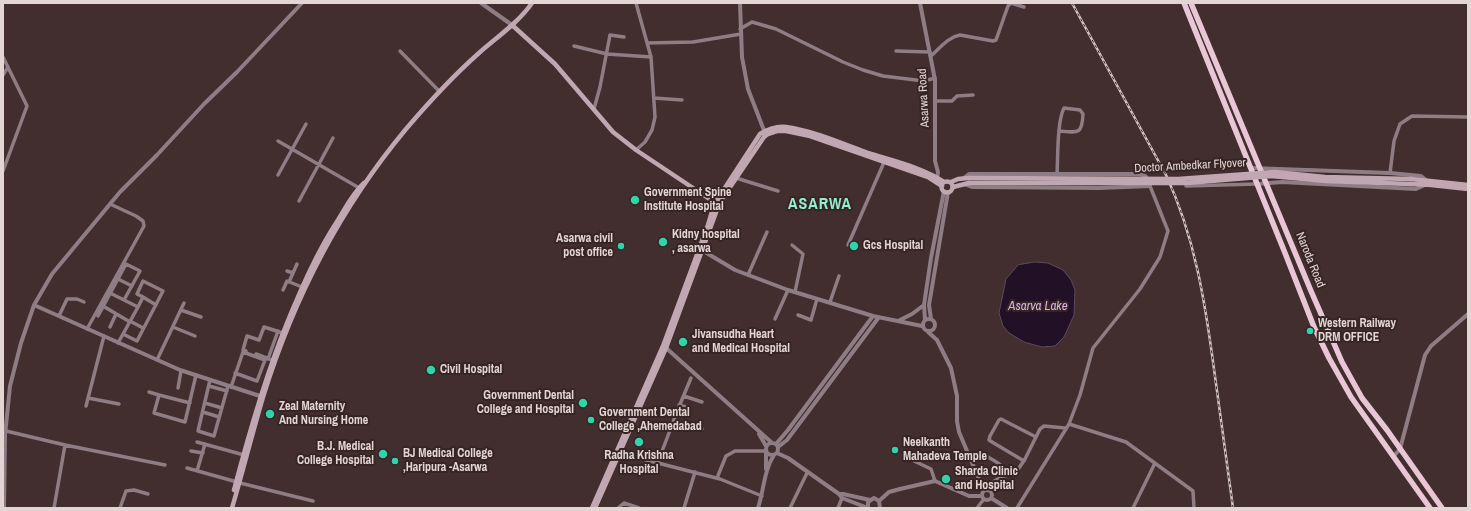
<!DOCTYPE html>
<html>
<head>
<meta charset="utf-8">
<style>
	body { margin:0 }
	#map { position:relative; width:1471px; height:511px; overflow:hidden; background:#422e2e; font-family:"Archivo Narrow",sans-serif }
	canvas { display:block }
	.frame { position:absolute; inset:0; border:4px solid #e2d5d4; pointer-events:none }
</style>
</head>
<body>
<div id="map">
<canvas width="1471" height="511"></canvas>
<div class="frame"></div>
</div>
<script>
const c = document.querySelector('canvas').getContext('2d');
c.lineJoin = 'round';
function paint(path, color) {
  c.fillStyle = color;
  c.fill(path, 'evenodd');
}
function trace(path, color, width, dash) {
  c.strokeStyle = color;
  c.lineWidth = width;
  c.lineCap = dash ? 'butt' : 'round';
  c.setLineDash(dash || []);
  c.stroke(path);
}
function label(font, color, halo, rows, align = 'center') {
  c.font = font + ' "Archivo Narrow",sans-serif';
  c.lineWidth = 4;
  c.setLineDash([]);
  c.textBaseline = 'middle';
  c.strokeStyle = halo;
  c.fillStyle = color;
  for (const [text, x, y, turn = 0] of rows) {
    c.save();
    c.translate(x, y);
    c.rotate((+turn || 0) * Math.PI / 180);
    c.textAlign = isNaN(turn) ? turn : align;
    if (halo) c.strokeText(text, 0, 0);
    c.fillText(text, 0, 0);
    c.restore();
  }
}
const water = new Path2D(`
	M1035 262 1048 263 1063 270 1071 280 1075 290 1074 315 1064 337 1055 346 1042 347 1024 342 1009 333 1003 326 999 313 1006 279 1018 265Z`);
paint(water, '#221026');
trace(water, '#5c4b5a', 1);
trace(new Path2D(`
	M740 29 752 22 776 29 843 62 863 70 883 76 924 81 935 78
	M647 43 693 42 741 34
	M574 46 607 54 651 57
	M400 51 440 92
	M896 51 930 52
	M931 56C940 48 948 37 960 35L993 41 996 40 1008 6 1011 3 1024 7
	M3 57 27 106 3 171
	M3 75 8 67
	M654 98 682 100
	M935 101H952L957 96 973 95
	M594 109 600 87 610 35 624 37
	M278 141 361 189
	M636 150 645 142 652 130 655 117 651 57 636 3
	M1390 173 1394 141 1400 124 1412 116 1468 117
	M1057 174C1058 157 1057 122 1064 108L1080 110 1083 114C1082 134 1079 133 1060 131
	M278 175 306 124
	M736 178 778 191
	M1186 186 1257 184
	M299 201 333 138
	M792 245 803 254 795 292
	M848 245 885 160
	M287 271 293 273
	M748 275 767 232
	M118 279 132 286
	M289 282 297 264
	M283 290 287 281 302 287
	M110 293 138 307 118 343
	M830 302 839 276
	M103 306 130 322
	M138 307 143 297 156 305
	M181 310 201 317
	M798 315 811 320 817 299
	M59 316 67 299H77L84 302
	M98 316 126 264 140 271 124 300
	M775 319 788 290
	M130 321 143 328
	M110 327 116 314
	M173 327 195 336
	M87 329 144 226 143 221 136 216 110 204
	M123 334 137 341 163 291 143 281 137 294 143 297
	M246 351 243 350 247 336 259 340 264 327 283 333
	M256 354 272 360
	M268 359 278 331
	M157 360 184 303
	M210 380 198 431 214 436 228 386
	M209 386 227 391
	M231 387 243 352 265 360 257 381 235 373
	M178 388 181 371
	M149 392 159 395
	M684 396 702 402
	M88 398 119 404
	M190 403 159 395 154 413 185 422 196 375
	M205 403 222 408
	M679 405 689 408
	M86 406 104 336
	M203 412 219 417
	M674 421 702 429
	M1069 424 1126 442 1193 491 1194 508
	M6 431 65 445 165 465
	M197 442 244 455
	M191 451 203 453
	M619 453 720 479 762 496
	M986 456C996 462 1004 464 1005 476
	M912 460 931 469 935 481
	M1024 461 992 442 989 440 990 436 999 420 1001 419 1036 437
	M658 462 678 409 691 378
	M187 468 237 482
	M197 471 205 444
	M717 478 726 456 735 451H766
	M240 483 313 501
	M983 488 1003 476 1010 475 1017 471 1025 459 1040 429 1044 426 1065 428
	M54 508 65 445
	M120 508 126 491 134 490 148 494
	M618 508 624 503 639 508
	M684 508 695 472
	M790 508 807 473
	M838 508 842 498
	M977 508 984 499
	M1017 508 1069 424 1080 395 1093 348 1140 289 1160 257 1168 231 1150 186
	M1133 508 1155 463`), '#8e7d85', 3.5);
trace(new Path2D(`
	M481 3 512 25
	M740 3 742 57 748 89 765 133
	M920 3 935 80V161L938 172 937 179
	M1251 168 1390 173 1421 176 1426 180
	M964 178 969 174H1137C1147 174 1147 178 1150 186L1099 188 972 187 964 184
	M1257 184 1282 182 1416 189 1425 185
	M700 249 735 270 788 290 873 316 922 326
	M34 305 180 370 263 397
	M923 325a6 6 0 1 1 12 0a6 6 0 1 1-12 0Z
	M931 319 929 305 948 192
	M925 320 924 305 931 258 944 191
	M898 321 912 314 924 305
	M928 332 937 340 951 368 957 396V421L959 432 984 491
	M665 347 771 442
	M759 434 766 446
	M766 449a6 6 0 1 1 12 0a6 6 0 1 1-12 0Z
	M776 444 788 430 873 316
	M778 447 787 440 879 317
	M766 451V469
	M777 453 788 458 839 494H843L870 500
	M1393 457 1400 449 1425 355 1431 346 1468 314
	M982 495a5 5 0 1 1 10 0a5 5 0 1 1-10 0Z
	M839 494 842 498 868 508
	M991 498 1007 508
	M879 501 889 492 900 489 935 481 969 496H982
	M4 508 5 435 10 386 21 343 34 305 52 274 120 192 157 155 204 104 237 72 302 3
	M758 508C764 490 764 470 774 455
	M868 508V502L874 498 879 501 880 508`), '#8e7d85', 4);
trace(new Path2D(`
	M512 25 555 64 613 132 636 150 714 202
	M1411 179 1468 185
	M941.5 187a5.5 5.5 0 1 1 11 0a5.5 5.5 0 1 1-11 0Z
	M951 182 958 179 969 178
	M1410 184 1431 185 1468 189
	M953 187 969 183
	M717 200 760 134C768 129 777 126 786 127 814 131 841 143 868 153 893 161 921 167 944 182
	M720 202 764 137 768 134 777 131H786L810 136 928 177 942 186
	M234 490C249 433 265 377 287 323 302 287 317 252 338 220 346 207 353 193 364 183
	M232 508C243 471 252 434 263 397 293 300 341 207 406 129 429 102 453 76 479 53 497 37 518 23 532 3
	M592 508 663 346 708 225 714 205
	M595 508 666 348 718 207`), '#c1a7b2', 4.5);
trace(new Path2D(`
	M1184 3 1285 253 1314 327 1329 358 1351 397 1430 508
	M1191 3 1311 291 1342 362 1362 398 1387 430 1442 508`), '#e8c6d5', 5.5);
const rail = new Path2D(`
	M1072 3 1166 175C1195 237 1205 302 1214 369 1220 416 1227 462 1233 508`);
trace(rail, '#d0c3c2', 2.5);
trace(rail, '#372424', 1, [3]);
trace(new Path2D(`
	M969 178 1178 179 1275 172 1325 177 1411 179
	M969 183H1187L1271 176 1326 181 1410 184`), '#c1a7b2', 4.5);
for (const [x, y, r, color] of [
	[635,200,5,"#30d4aa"],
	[663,242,5,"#30d4aa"],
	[621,246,4,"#30d4aa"],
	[854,246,5,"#30d4aa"],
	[1310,331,4,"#30d4aa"],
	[683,342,5,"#30d4aa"],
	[431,370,5,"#30d4aa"],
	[583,403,5,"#30d4aa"],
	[270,414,5,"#30d4aa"],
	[591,420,4,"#30d4aa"],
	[639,442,5,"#30d4aa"],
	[895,450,4,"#30d4aa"],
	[383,454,5,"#30d4aa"],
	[395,461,4,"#30d4aa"],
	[946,479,5,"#30d4aa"]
]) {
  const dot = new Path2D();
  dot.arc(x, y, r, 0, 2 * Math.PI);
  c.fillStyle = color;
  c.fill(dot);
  trace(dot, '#372424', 1.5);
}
label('12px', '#e2d5d4', '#372424', [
	["Asarwa Road",924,98,-93],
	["Doctor Ambedkar Flyover",1190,166,-3],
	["Naroda Road",1310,260,68]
]);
label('bold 12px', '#e2d5d4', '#372424', [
	["Government Spine",644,193],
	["Institute Hospital",644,207],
	["Kidny hospital",672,235],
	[", asarwa",672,249],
	["Asarwa civil",613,239,"right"],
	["post office",613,253,"right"],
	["Gcs Hospital",863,246],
	["Western Railway",1318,324],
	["DRM OFFICE",1318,338],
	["Jivansudha Heart",692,335],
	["and Medical Hospital",692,349],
	["Civil Hospital",440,370],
	["Government Dental",574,396,"right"],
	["College and Hospital",574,410,"right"],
	["Zeal Maternity",279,407],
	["And Nursing Home",279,421],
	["Government Dental",599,413],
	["College ,Ahemedabad",599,427],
	["Neelkanth",903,443],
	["Mahadeva Temple",903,457],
	["B.J. Medical",374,447,"right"],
	["College Hospital",374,461,"right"],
	["BJ Medical College",403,454],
	[",Haripura -Asarwa",403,468],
	["Radha Krishna",639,456,"center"],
	["Hospital",639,470,"center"],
	["Sharda Clinic",955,472],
	["and Hospital",955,486]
], 'left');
label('italic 13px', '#d9b2e2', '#372424', [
	["Asarva Lake",1038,307]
]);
c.letterSpacing = '1px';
label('bold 16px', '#92efcf', '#372424', [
	["ASARWA",820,205]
]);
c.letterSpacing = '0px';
</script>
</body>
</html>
